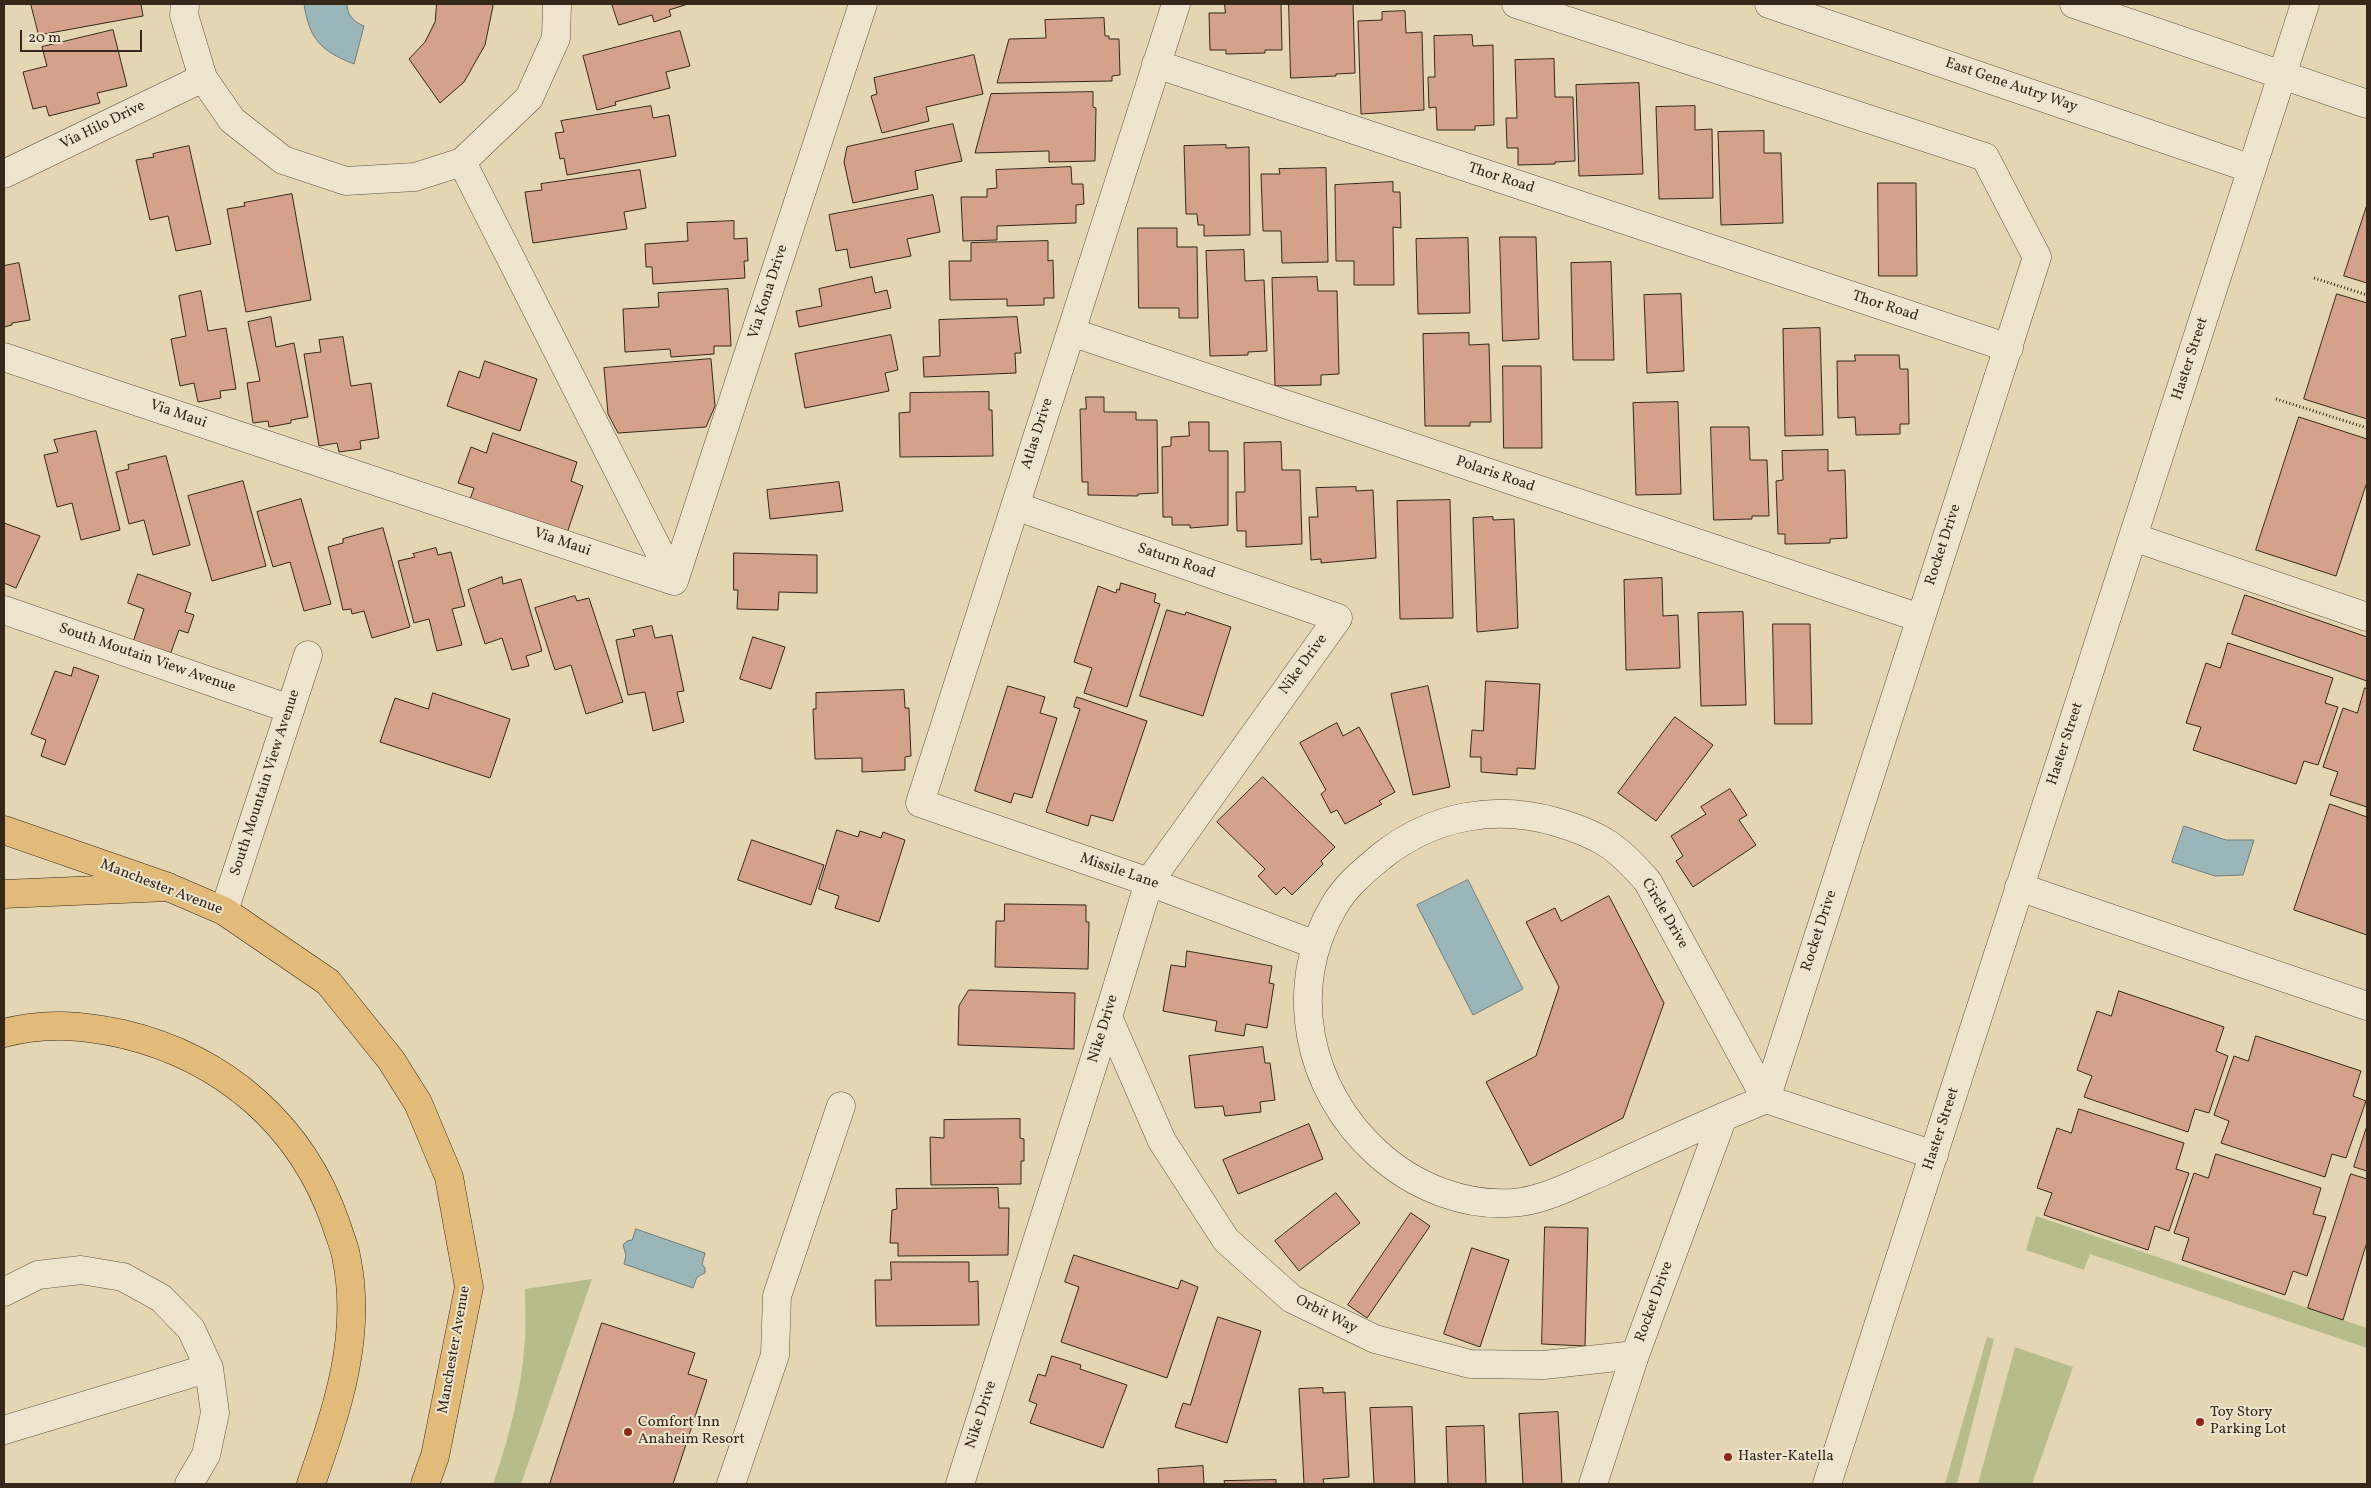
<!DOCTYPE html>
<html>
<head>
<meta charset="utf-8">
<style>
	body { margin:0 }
	#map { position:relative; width:2371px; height:1488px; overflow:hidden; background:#e4d6b3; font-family:Vollkorn,serif }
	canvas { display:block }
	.frame { position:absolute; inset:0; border:5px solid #35281b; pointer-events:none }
	.scale { position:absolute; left:20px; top:30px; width:122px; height:22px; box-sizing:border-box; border:2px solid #35281b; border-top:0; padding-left:6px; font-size:15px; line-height:18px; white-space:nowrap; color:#35281b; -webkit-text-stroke:4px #ede4ce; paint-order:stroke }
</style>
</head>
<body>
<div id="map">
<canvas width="2371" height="1488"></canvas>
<div class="frame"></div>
<div class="scale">20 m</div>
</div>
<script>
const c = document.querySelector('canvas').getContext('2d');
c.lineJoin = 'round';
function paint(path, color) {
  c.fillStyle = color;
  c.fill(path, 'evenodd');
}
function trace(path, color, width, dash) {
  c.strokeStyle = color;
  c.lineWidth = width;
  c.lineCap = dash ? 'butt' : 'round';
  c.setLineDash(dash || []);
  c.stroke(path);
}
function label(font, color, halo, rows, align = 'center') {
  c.font = font + ' Vollkorn,serif';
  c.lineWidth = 4;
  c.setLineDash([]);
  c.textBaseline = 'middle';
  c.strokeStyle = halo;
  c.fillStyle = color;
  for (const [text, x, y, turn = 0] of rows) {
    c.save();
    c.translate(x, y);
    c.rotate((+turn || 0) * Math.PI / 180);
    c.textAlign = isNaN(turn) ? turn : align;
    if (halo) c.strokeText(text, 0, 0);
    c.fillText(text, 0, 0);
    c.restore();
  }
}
paint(new Path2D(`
	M2036 1216 2367 1328V1348L2090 1254 2084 1270 2026 1250Z
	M592 1279 521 1484H493C509 1438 522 1388 525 1339 526 1322 525 1305 525 1289Z
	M1987 1337 1994 1339 1957 1484H1945Z
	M2015 1347 2073 1367 2032 1484H1978Z`), '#b6bd8b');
const water = new Path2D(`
	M304 4H347C347 15 354 22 364 26L354 64C321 51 309 39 304 4Z
	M2184 826 2226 840H2254L2243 875 2215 876 2172 862Z
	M1468 880 1523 989 1473 1015 1417 905Z
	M636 1229 705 1253 702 1264 705 1268V1273L697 1277 693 1288 624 1264 626 1255 623 1245 627 1241 632 1240Z`);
paint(water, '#9ab6b8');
trace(water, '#727d79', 1);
const building = new Path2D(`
	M31 4H141L143 16 39 35Z
	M437 4H492L493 6 485 45 464 82 440 103 409 59 425 42 435 22Z
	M612 4H688L669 10 671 16 654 22 652 15 619 25Z
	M1225 4H1281L1282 50H1265V53L1226 54V50H1210L1209 13H1225Z
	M1289 4H1353L1355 73 1336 74V76L1291 78Z
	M1405 11 1406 33 1422 32 1424 110 1361 114 1358 21 1382 20V12Z
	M1104 18 1105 36H1109V39H1119L1120 75 1112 76V81L997 83 1009 39 1046 38 1045 20Z
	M113 30 127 86 97 93 100 103 49 116 46 106 33 109 23 72 47 66 42 47Z
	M680 31 690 66 666 72 670 88 615 102 616 105 597 110 583 56Z
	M1472 35 1473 46 1493 45 1494 125 1475 126V130H1437L1436 107 1429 108 1428 77H1435L1434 36Z
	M974 55 983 94 926 107 929 121 882 133 871 96 877 94 874 78Z
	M1554 59 1555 97H1573L1575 161 1555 162V164L1518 165V148H1507L1506 118H1517L1515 60Z
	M1639 83 1643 174 1579 176 1576 85Z
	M1093 92V107L1096 108 1095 161 1049 162V151L975 153 991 94Z
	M651 106 653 118 669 115 676 156 567 175 564 158 560 159 555 133 564 132 561 121Z
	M1695 106V130L1712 129 1713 198 1659 199 1656 107Z
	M953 124 962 161 915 171 918 189 853 203 844 162 847 147Z
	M1764 131V153H1781L1783 223 1721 225 1718 132Z
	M1226 145V148L1249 147 1250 235 1204 236V225H1198L1197 214H1186L1184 146Z
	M189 146 211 244 176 251 168 216 150 220 136 160 154 157 153 154Z
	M1071 167 1072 184H1083L1084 204 1076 205V223L997 226V240L963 241 961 197H987V189L997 188 996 170Z
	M1326 168 1328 262 1282 263 1281 231H1263L1261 174H1280L1279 169Z
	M640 170 646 208 624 212 627 229 533 243 525 192 542 190 541 184Z
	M1393 182V192H1400L1401 228 1393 227 1394 285H1354V261H1336L1335 185Z
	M1878 183H1916L1917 276H1879Z
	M292 194 311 300 246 312 227 209 245 206 244 203Z
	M933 195 940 232 907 239 911 256 850 268 847 249 836 251 829 215Z
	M2367 205V283L2344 276Z
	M734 221V239L747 238 748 261H744L745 278 653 284 652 267H646L645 244 688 241 687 223Z
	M1138 228H1177V247H1197L1198 318H1179V308H1139Z
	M1500 237H1536L1539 339 1503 341Z
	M1468 238 1470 313 1418 314 1416 239Z
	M1048 241V261L1053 260 1054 298H1044V305L1007 306V299L950 300 949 261H971V243Z
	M1244 250 1245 281 1264 280 1267 351 1248 352V355L1210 356 1206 251Z
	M1611 262 1614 360H1573L1571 263Z
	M19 263 30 320 12 323V325L4 327V266Z
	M872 277 875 293 887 290 891 308 799 327 796 311 822 306 819 289Z
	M1317 277 1318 291H1337L1339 374 1321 375V385L1275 386 1272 278Z
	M728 289 731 346H714V354L671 357 670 349 625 352 623 309 659 307 658 293Z
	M201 291 208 331 226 328 236 389 220 391 221 398 198 402 194 383 180 386 171 339 186 336 179 296Z
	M1681 294 1684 371 1647 373 1644 295Z
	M2337 294 2367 303V419L2304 399Z
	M271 317 276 347 294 343 308 417 291 420V423L269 427 268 421 253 423 247 383 260 381 248 322Z
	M1017 317 1021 353H1015L1016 373 924 377 923 357 940 356 939 320Z
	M1820 328 1823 435 1785 436 1783 329Z
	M1469 333V345L1489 344 1491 422H1470V426H1425L1423 334Z
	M891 335 898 370 885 373 889 391 805 408 795 354Z
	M343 337 351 386 371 383 379 438 360 441 361 449 339 452 337 443 319 446 304 354 321 352 319 340Z
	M1855 355H1899L1900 369H1908L1909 424H1900V434L1856 435 1855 417 1838 418 1837 361H1855Z
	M711 359 715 406 706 427 618 433 608 414 604 368Z
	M485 361 537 379 520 431 447 406 459 371 479 378Z
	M1503 366H1541L1542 448H1504Z
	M989 392V410H992L993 456 900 457 899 413 910 412V393Z
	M1086 397H1104V412H1136V420H1157L1158 493 1138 494V496L1088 495V482H1082L1080 409H1086Z
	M1678 402 1681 494 1636 495 1633 403Z
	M2299 417 2367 439V482L2336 576 2256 550Z
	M1189 422H1209V451H1228V525L1190 528V525H1172V517H1163L1162 447 1171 446V437L1189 436Z
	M1711 427H1749L1750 460H1767L1769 516H1752V519L1714 520Z
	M96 431 120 530 81 540 72 503 57 507 44 455 58 452 54 440Z
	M493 433 577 462 571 481 583 486 566 536 469 502 474 488 458 483 471 447 486 453Z
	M1281 442 1282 470H1300L1302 544 1246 547V531H1237L1236 492H1245L1244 443Z
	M1828 450V471L1845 470 1847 538 1830 539V543L1785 544V534H1778L1776 481 1783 480 1782 451Z
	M166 456 190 545 153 555 144 520 129 524 116 472 129 469 128 465Z
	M243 481 266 566 212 581 188 496Z
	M839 482 843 511 770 519 767 490Z
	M1356 487V491L1373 490 1376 558 1321 563V559L1311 560 1309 517H1318L1316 488Z
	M301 499 331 604 304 611 290 562 273 567 257 512Z
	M1450 500 1453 618 1400 619 1397 501Z
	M1493 517V520L1514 519 1518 628 1477 632 1473 518Z
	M4 523 40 536 16 588 4 583Z
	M383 528 410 627 372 638 364 611 352 614 351 609 343 610 328 547 343 543V539Z
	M436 548 438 555 451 552 465 606 452 609 462 645 437 651 429 619 414 623 398 561 415 557 413 554Z
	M734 553 817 555V593L779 592 778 610 737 609 738 590H734Z
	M138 574 191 593 185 612 194 615 188 633 179 630 169 658 132 645 144 609 128 603Z
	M502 577 503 584 521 579 542 651 526 656 529 666 512 670 502 638 485 644 468 590Z
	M1662 578 1663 616 1678 615 1680 668 1626 670 1624 580Z
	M1121 583 1156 594 1154 602 1160 604 1127 707 1084 693 1092 668 1074 662 1098 586 1116 593 1117 589 1119 590Z
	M2245 595 2367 637V681L2232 634Z
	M575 596 577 601 589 598 623 702 586 714 571 665 555 670 535 608Z
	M1167 610 1185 615 1186 612 1231 627 1203 716 1140 696Z
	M1743 612 1746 705 1701 706 1698 613Z
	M1773 624H1810L1812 724H1775Z
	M652 626 655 638 672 635 684 691 677 692 684 722 653 731 645 692 628 695 616 640 635 636 633 630Z
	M753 637 785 647 771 689 740 679Z
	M2228 643 2333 678 2325 703 2338 707 2318 765 2304 761 2296 784 2193 750 2201 727 2186 723 2206 663 2220 668Z
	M74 667 99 676 65 765 41 756 46 740 31 734 55 671 71 676Z
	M1486 681 1540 684 1535 769 1517 768V775L1481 772V757H1470L1472 730 1483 731Z
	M1008 686 1045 697 1040 713 1057 718 1032 798 1014 793 1011 803 975 791Z
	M1428 686 1450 787 1413 795 1391 694Z
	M2365 688 2367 689V807L2330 795 2338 772 2323 767 2343 708 2357 713Z
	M904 690 905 708H909L911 756 905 757V770L862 772V758L815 759 813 709H816V693Z
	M433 693 510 719 490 778 380 742 395 698 428 709Z
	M1077 697 1147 721 1113 821 1091 815 1088 826 1046 812 1080 709 1074 707Z
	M1675 717 1713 745 1656 821 1618 793Z
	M1337 723 1343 736 1359 727 1395 792 1379 801 1382 804 1345 824 1337 810 1331 813 1321 794 1326 790 1300 743Z
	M1263 777 1335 847 1321 861 1323 864 1292 895 1284 887 1276 895 1258 876 1265 869 1217 822Z
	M1730 789 1747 815 1739 820 1756 845 1693 887 1676 861 1683 856 1671 836 1706 814 1701 807Z
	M2330 804 2367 817V935L2294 910Z
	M837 830 858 837 860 831 881 838 883 832 905 840 879 922 835 908 839 896 819 889Z
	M752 840 824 865 811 905 738 880Z
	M1609 896 1664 1003 1623 1118 1530 1166 1486 1082 1536 1056 1559 987 1526 922 1555 908 1561 921Z
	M1005 904 1086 905V922H1089L1088 969 995 967 996 921H1004Z
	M1187 951 1272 966 1269 983 1274 984 1267 1028 1246 1024 1244 1036 1215 1031 1217 1021 1163 1011 1171 965 1185 967Z
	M969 990 1075 993 1074 1049 958 1045 959 1006Z
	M2119 991 2224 1027 2216 1051 2228 1056 2209 1113 2195 1109 2188 1132 2084 1097 2092 1076 2077 1070 2097 1011 2111 1016Z
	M2256 1036 2361 1071 2353 1096 2366 1101 2346 1158 2332 1154 2325 1177 2221 1143 2229 1121 2214 1115 2234 1056 2248 1061Z
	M1263 1047 1265 1063H1270L1275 1100 1260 1102 1261 1112 1225 1116 1223 1106 1195 1108 1189 1056Z
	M2079 1109 2184 1143 2176 1169 2189 1173 2169 1231 2155 1226 2148 1250 2044 1215 2052 1193 2037 1188 2057 1128 2071 1133Z
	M1020 1119V1138L1024 1139V1161H1021V1184L931 1185 930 1137 944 1138V1120Z
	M1309 1124 1323 1159 1238 1194 1223 1160Z
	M2367 1126V1171L2354 1167Z
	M2216 1154 2321 1188 2313 1214 2326 1217 2307 1276 2293 1271 2285 1295 2182 1260 2189 1238 2174 1233 2194 1173 2208 1178Z
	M2351 1174 2367 1179V1242L2343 1320 2308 1308Z
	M998 1188 999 1208H1009L1008 1255 898 1256V1243H890L892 1210 897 1209 896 1189Z
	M1336 1193 1360 1223 1299 1271 1275 1241Z
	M1411 1213 1430 1226 1367 1318 1348 1305Z
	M1545 1227 1588 1228 1585 1346 1542 1344Z
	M1472 1248 1509 1260 1480 1347 1444 1334Z
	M1074 1255 1178 1289 1181 1280 1198 1287 1167 1378 1061 1342 1079 1287 1065 1282Z
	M891 1262H969V1282L978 1281 979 1325 876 1326 875 1280H891Z
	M1218 1317 1261 1331 1227 1443 1175 1427 1183 1403 1190 1405Z
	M602 1323 695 1353 688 1374 707 1380 673 1484H550Z
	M1052 1356 1081 1365 1080 1369 1127 1385 1103 1448 1030 1423 1037 1404 1029 1401 1038 1374 1045 1376Z
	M1323 1388V1393L1345 1392 1349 1477 1323 1479 1324 1484H1304L1299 1389Z
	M1412 1407 1415 1484H1374L1370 1408Z
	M1558 1412 1562 1484H1523L1519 1414Z
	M1484 1426 1486 1484H1448L1446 1427Z
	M1203 1466 1204 1484H1159L1158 1469Z
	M1276 1480V1484H1225L1224 1481Z`);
paint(building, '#d4a18a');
trace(building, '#35281b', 1);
const minor = new Path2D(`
	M185 4 184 15 203 78 232 120 283 160 346 181 415 177 462 162 529 98 556 38 557 4
	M1176 4 920 803 1149 882 1316 945
	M1516 4 1985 157 2037 257 1766 1099 1723 1117 1635 1355 1593 1484
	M1769 4 2252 169
	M2074 4 2367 104
	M1156 64 2009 348
	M462 162 674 581
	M4 174 203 78
	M1071 332 1920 618
	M4 357 674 581
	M2133 537 2367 617
	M674 581 863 4
	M4 610 290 709
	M2019 887 2367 1006
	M224 911 308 655
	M1108 1017 1162 1141 1226 1240 1292 1299 1375 1339 1470 1364 1544 1365 1635 1355
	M1723 1117C1682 1135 1642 1153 1602 1172 1576 1183 1549 1198 1521 1202 1468 1209 1414 1187 1376 1152 1308 1090 1285 988 1334 906 1346 885 1365 870 1383 855 1433 816 1495 804 1556 822 1601 835 1618 847 1648 882L1766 1099 1934 1155
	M4 1292 38 1275 81 1270 123 1277 161 1298 191 1329 209 1368 215 1413 206 1455 189 1484
	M4 1430 209 1368
	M731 1484 775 1355 777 1296 841 1106
	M960 1484 1108 1017 1149 882 1338 618 1015 506
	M1827 1484 2305 4`);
const major = new Path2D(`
	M4 830 168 887 224 911 328 982 391 1060 418 1103 449 1177 469 1287 435 1456 425 1484`);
const highway = new Path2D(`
	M4 894 168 887
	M4 1033C44 1022 82 1025 123 1034 224 1058 302 1125 336 1224 339 1234 344 1245 346 1256 363 1335 337 1410 311 1484`);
trace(minor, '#615441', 29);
trace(major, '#35281b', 29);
trace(highway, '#35281b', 29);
trace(new Path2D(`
	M2314 278 2367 295
	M2276 399 2367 428`), '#35281b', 3, [1, 2.5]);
trace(minor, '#ede4ce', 28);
trace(major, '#e2bb7a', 28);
trace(highway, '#e2bb7a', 28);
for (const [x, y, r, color] of [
	[2200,1422,5,"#8f2418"],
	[628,1432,5,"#8f2418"],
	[1728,1457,5,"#8f2418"]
]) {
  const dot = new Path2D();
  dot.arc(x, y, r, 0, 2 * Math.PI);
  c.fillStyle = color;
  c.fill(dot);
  trace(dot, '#ede4ce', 2);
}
label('15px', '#35281b', '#ede4ce', [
	["East Gene Autry Way",2011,86,19],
	["Via Hilo Drive",103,126,-26],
	["Thor Road",1501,179,18],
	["Via Kona Drive",769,292,-72],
	["Thor Road",1885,307,18],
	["Haster Street",2191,359,-72],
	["Via Maui",178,415,19],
	["Atlas Drive",1038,434,-72],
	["Polaris Road",1495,475,19],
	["Via Maui",562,543,19],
	["Rocket Drive",1944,545,-72],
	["Saturn Road",1176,562,19],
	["South Moutain View Avenue",147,659,19],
	["Nike Drive",1304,665,-54],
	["Haster Street",2066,744,-72],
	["South Mountain View Avenue",266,783,-72],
	["Missile Lane",1119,872,19],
	["Manchester Avenue",161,888,21],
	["Circle Drive",1664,914,60],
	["Rocket Drive",1820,931,-72],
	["Nike Drive",1104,1029,-73],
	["Haster Street",1942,1129,-72],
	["Rocket Drive",1655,1302,-70],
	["Orbit Way",1326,1315,27],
	["Manchester Avenue",455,1350,-80],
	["Nike Drive",982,1415,-72]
]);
label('15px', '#35281b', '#ede4ce', [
	["Toy Story",2210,1413],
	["Parking Lot",2210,1430],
	["Comfort Inn",638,1423],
	["Anaheim Resort",638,1440],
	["Haster-Katella",1738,1457]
], 'left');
</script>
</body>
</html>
